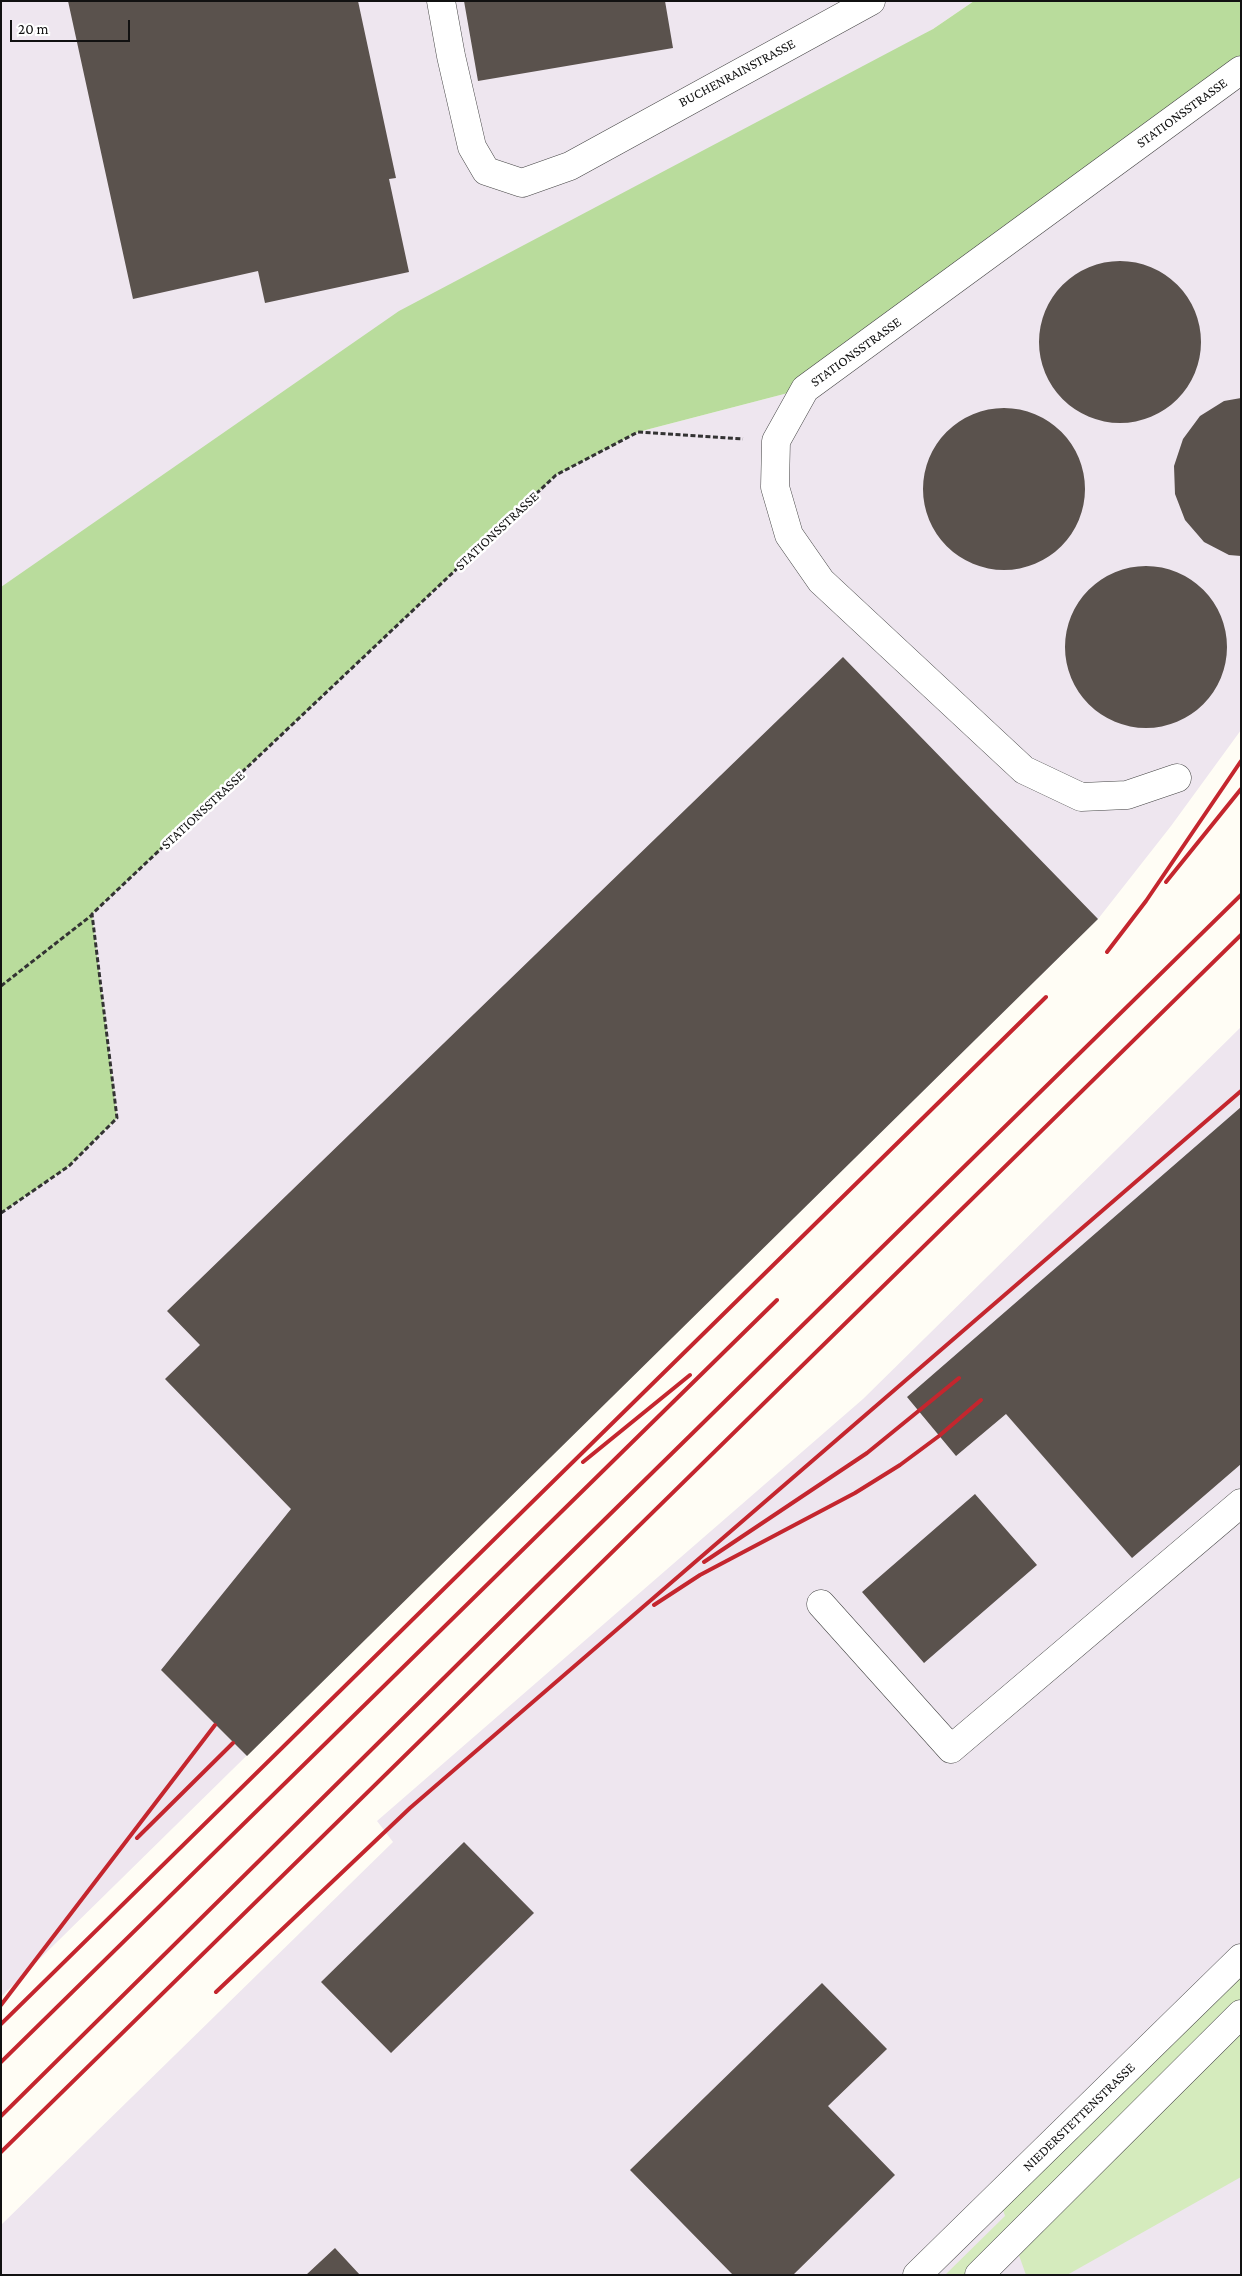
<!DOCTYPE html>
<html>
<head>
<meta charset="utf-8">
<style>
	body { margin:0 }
	#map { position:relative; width:1242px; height:2276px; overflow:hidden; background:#fffdf5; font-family:"Crimson Pro",serif }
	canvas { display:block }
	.frame { position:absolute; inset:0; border:2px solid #111; pointer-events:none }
	.scale { position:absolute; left:10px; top:20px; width:120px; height:22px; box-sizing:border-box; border:2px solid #111; border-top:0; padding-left:6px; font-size:15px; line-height:18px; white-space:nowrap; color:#111; -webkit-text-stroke:4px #fff; paint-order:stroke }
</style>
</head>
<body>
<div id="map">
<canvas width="1242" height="2276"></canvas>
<div class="frame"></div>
<div class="scale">20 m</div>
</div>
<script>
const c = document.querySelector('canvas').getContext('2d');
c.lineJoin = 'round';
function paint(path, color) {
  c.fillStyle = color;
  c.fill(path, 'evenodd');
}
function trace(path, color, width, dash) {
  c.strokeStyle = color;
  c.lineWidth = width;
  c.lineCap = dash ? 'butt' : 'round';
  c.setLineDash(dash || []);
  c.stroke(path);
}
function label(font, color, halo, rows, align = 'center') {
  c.font = font + ' "Crimson Pro",serif';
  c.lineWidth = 5;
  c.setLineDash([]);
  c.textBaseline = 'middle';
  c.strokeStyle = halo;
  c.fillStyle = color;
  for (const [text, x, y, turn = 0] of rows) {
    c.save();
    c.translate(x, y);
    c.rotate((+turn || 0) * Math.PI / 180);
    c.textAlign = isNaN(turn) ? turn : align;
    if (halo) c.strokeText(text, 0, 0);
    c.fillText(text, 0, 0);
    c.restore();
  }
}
paint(new Path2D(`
	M1 1H974L933 29 1 587Z
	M1241 70V730L1171 826 1098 919 1 1997V1213L69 1166 117 1118 92 914 556 475 638 432 788 393Z
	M1241 1027V2275H1V2225L393 1842 377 1821 863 1399Z`), '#eee6ef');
paint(new Path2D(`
	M1241 1958V2177L1067 2275H1026L1010 2230 964 2275H945L1005 2216 998 2195Z`), '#d5ebbd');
paint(new Path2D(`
	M974 1H1241V64L788 393 638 432 556 475 92 914 117 1118 69 1166 1 1213V587L399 311 933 29Z`), '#b9dc9c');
paint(new Path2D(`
	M68 1H358L396 178 389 179 409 272 265 303 258 271 133 299Z
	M464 1H665L673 48 478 81Z
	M1039 342a81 81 0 1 1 162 0a81 81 0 1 1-162 0Z
	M1241 398V556L1229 555 1204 542 1185 520 1175 494 1174 466 1183 439 1200 416 1224 401Z
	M923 489a81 81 0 1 1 162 0a81 81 0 1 1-162 0Z
	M1065 647a81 81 0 1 1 162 0a81 81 0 1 1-162 0Z
	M843 657 1098 919 247 1756 161 1670 291 1509 165 1379 200 1345 167 1311Z
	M1241 1107V1464L1132 1558 1006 1414 956 1456 907 1397Z
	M975 1494 1037 1565 924 1663 862 1592Z
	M464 1842 534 1913 391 2053 321 1982Z
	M822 1983 887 2049 828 2106 895 2175 793 2275H733L630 2170Z
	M335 2248 360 2275H306Z`), '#5a524d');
const minor = new Path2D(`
	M441 1 451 56 472 147 486 171 522 183 570 166 871 1
	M1177 778 1127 795 1081 797 1024 770 821 581 789 535 775 487 776 441 805 389 1241 70
	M821 1604 951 1749 1241 1503
	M917 2275 1241 1958
	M979 2275 1241 2014`);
trace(minor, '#444', 29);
trace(new Path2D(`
	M1 986 92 915
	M1 1213 69 1166 117 1118 92 914 556 475 638 432 743 439`), '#333', 3, [5, 2.5]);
trace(minor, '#fff', 28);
trace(new Path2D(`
	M1166 882 1241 789
	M1107 952 1146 901 1241 761
	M583 1462 690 1375
	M704 1562 867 1453 959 1378
	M654 1605 700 1575 855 1493 900 1465 939 1436 981 1400
	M137 1838 233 1743
	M216 1992 410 1808 1241 1091
	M1 2005 215 1725
	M1 2024 1046 997
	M1 2062 777 1300
	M1 2116 546 1577 1241 895
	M1 2152 1241 935`), '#c4262e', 4);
label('14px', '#111', '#fff', [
	["BUCHENRAINSTRASSE",737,73,-28],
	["STATIONSSTRASSE",1182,113,-36],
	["STATIONSSTRASSE",856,352,-36],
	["STATIONSSTRASSE",497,531,-43],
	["STATIONSSTRASSE",203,810,-43],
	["NIEDERSTETTENSTRASSE",1079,2117,-44]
]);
</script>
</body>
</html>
